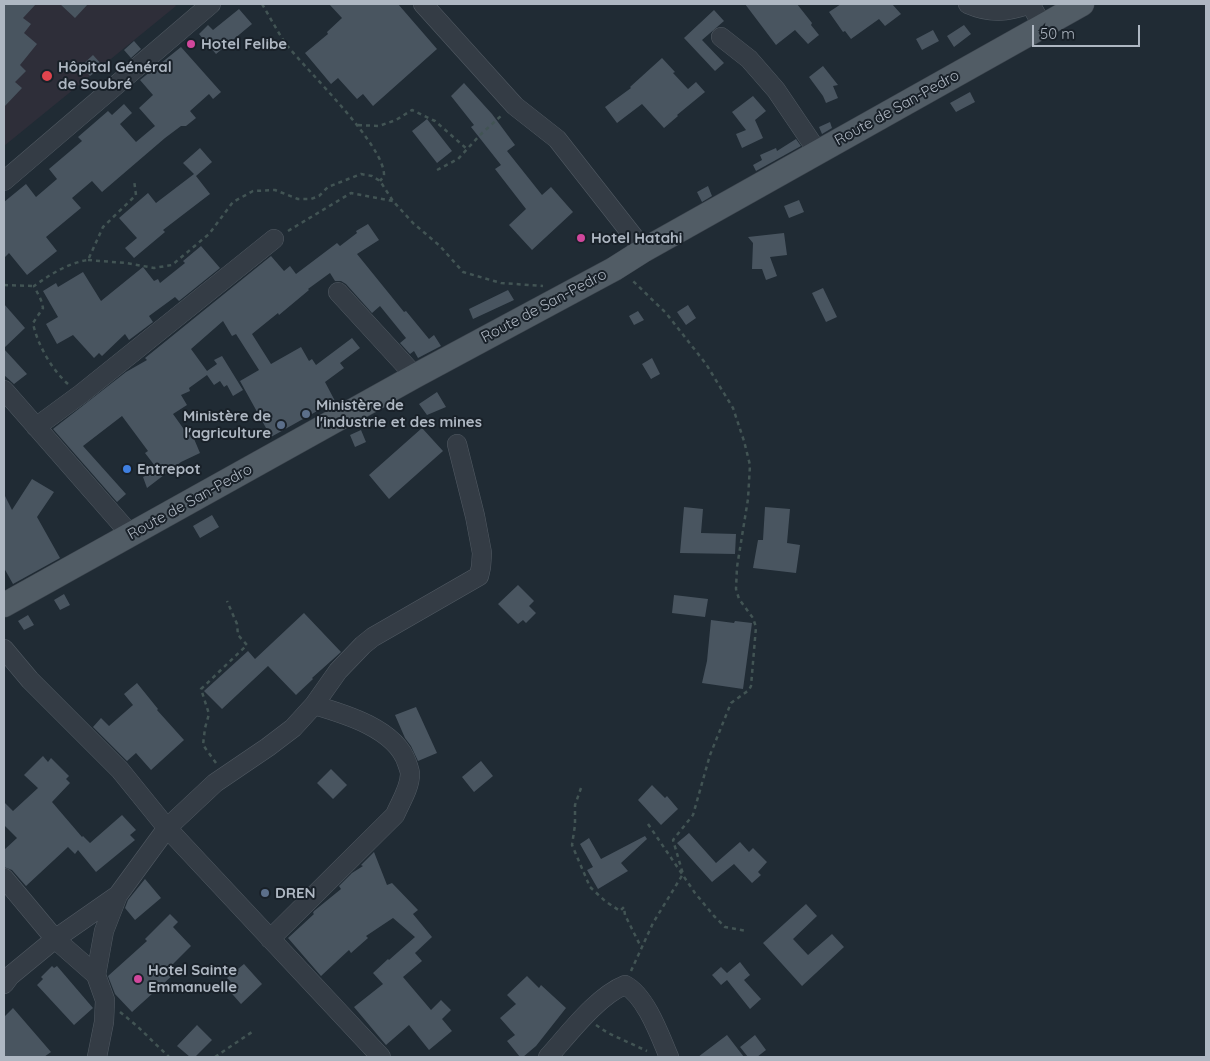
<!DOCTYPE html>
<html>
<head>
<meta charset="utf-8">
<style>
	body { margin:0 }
	#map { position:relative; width:1210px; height:1061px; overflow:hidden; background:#202b34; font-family:Quicksand,sans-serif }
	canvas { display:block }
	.frame { position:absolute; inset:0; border:5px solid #aeb7c2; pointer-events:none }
	.scale { position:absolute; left:1032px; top:25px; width:108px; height:22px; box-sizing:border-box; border:2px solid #aeb7c2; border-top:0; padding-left:6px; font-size:15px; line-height:18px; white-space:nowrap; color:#aeb7c2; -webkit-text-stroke:4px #192129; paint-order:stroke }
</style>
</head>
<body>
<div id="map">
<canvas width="1210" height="1061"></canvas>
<div class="frame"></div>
<div class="scale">50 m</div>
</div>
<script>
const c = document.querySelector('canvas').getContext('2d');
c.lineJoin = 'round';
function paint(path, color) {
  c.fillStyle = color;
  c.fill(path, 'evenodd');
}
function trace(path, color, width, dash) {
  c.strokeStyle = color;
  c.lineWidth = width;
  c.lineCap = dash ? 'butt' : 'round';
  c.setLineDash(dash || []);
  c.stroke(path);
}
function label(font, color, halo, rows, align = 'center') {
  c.font = font + ' Quicksand,sans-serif';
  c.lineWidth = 4;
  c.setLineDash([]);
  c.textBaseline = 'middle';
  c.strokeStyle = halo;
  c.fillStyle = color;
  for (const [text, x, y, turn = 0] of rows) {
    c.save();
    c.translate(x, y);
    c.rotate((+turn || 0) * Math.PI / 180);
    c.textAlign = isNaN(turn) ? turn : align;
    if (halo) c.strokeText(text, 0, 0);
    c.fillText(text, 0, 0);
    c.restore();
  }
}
paint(new Path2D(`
	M4 4H174L176 6 4 146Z`), '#2e2e39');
paint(new Path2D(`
	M4 4H36L23 18 31 24 24 33 37 44 20 65 26 71 15 82 22 88 4 107Z
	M60 4H88L75 18Z
	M329 4H398L437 49 373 106 363 94 357 99 338 78 331 84 305 53 328 34 327 32 342 18Z
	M745 4H797L812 23 811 25 819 35 808 44 795 30 776 45Z
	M841 4H892L901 14 885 26 879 19 851 39 845 31 843 32 829 12Z
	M239 9 252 24 216 54 199 34 208 25 213 30Z
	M714 10 724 21 702 40 724 63 715 71 684 38Z
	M964 25 971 34 954 47 947 36Z
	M933 30 939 41 922 50 916 39Z
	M134 41 141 49 131 58 124 50Z
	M181 47 221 92 213 99 209 94 190 111 196 118 186 126H181L165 138 102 192 92 181 72 198 81 208 46 237 57 251 27 275 9 253 4 258V202L26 184 36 197 57 179 49 169 82 141 78 137 108 111 112 115 124 104 132 113 120 124 136 142 155 126 139 108 153 95 140 80Z
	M93 55 103 66 90 76 81 66Z
	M662 58 675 72 673 73 688 89 696 82 705 92 677 115 678 116 664 128 642 104 617 123 605 107 631 88 630 87Z
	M823 66 838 85 833 86 838 98 826 103 823 96 809 77Z
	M464 83 492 114 515 145 507 151 542 195 551 187 573 212 532 250 509 225 526 209 495 169 501 165 471 127 474 125 451 96Z
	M970 92 975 102 956 112 950 103Z
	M753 96 766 111 755 120 763 138 742 148 736 134 746 130 732 112Z
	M427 119 452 151 437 163 412 131Z
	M830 122 832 128 822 134 819 127Z
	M796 139 801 146 756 171 753 165 762 160 760 155 776 148 777 151Z
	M200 148 212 162 196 176 210 194 163 230 165 232 134 258 125 248 137 238 119 218 148 193 156 203 194 174 183 163Z
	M708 186 712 196 702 202 697 192Z
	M799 200 804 212 789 218 784 206Z
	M368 224 379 240 357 254 404 312 406 311 429 339 434 335 441 346 418 358 414 351 410 354 400 343 406 338 380 306 372 313 346 284 341 281H335L330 273 308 289 309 290 279 315 278 313 252 334 271 364 301 347 309 361 312 359 316 365 352 338 360 348 340 363 344 368 325 382 335 401 271 437 240 381 259 370 236 334 232 336 223 321 191 349 207 371 217 364 214 360 222 356 243 390 233 396 227 385 224 387 220 381 214 385 207 375 189 388 190 391 181 395 187 405 173 414 188 435 192 434 200 453 181 462 147 488 143 477 158 470 145 453 148 451 122 416 83 446 126 494 117 502 53 429 126 372 147 360 145 358 271 256 284 271 290 266 296 274 337 243 340 246 357 233 356 231Z
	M784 233 787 255 770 257 777 276 766 280 762 269H752L753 243 748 237Z
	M201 246 220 268 179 301 175 297 149 316 153 322 129 340 125 334 102 356 99 353 94 358 73 335 57 344 46 324 58 317 43 291 56 283 58 287 83 272 101 301 143 267 154 281 158 279 160 283 185 263 183 261Z
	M823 288 837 317 826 322 812 293Z
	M508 290 514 300 473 319 469 309Z
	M4 304 25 328 4 348Z
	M688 305 696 318 686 325 677 312Z
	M638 311 644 320 634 325 629 316Z
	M4 349 27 374 14 384 4 375Z
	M652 358 660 374 651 379 642 364Z
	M437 392 446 407 427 415 419 404Z
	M422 428 443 451 389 499 369 475Z
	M361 430 366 442 355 447 350 435Z
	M32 479 54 492 37 517 60 558 13 584 4 568V494L12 510Z
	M684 507 703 509 701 533 736 534 735 554 680 553Z
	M765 507 790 509 787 543 800 545 796 573 753 568 758 540H763Z
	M212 515 219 527 200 538 193 526Z
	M518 585 534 601 529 606 536 613 526 623 523 620 518 624 498 604Z
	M64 594 70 605 60 610 54 600Z
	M674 595 708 599 705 617 672 613Z
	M304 613 341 652 312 678 313 679 296 695 268 666 222 709 204 691 248 651 255 659Z
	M28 615 34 625 24 630 18 621Z
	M711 620 734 623 735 621 752 623 743 689 702 683 707 661Z
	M137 683 158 709 157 710 184 740 151 770 136 753 127 761 93 727 101 718 109 726 133 705 124 694Z
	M416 707 437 753 418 761 411 746 405 738 395 715Z
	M43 756 48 762 51 758 69 776 66 779 70 783 52 802 82 837 83 836 90 843 122 815 136 830 130 835 135 840 96 872 78 850 75 854 68 847 26 886 12 870 4 867V850L17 838 4 825V802L13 811 38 788 24 775Z
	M481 761 493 776 474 792 462 777Z
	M331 769 347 785 333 799 317 783Z
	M652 785 665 798 667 796 678 809 661 825 638 800Z
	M689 833 716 863 740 842 749 852 753 848 767 862 758 872 761 875 752 883 734 864 712 882 677 843Z
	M645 836 647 839 621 863 628 871 598 889 587 870 593 867 580 844 589 838 601 859Z
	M374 852 387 885 392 883 418 910 413 914 432 937 415 953 422 961 403 977 431 1010 441 1000 451 1010 442 1019 452 1031 429 1050 409 1025 386 1045 354 1007 383 984 373 973 388 959 389 960 415 937 393 918 366 936 368 938 351 953 349 950 321 976 288 938 314 914 313 913 314 911 341 889 339 886 352 873 363 866 361 865Z
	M145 879 161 898 135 920 125 908 128 900Z
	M806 904 817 916 793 939 808 955 832 934 844 947 802 986 763 943Z
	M170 914 178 922 173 927 191 946 169 968 174 974 132 1012 115 994 108 976 147 941 145 939Z
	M740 962 750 975 744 980 761 999 750 1009 727 980 721 985 712 975 721 967 727 973Z
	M244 964 262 984 241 1004 226 987 231 982 227 978Z
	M52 966 54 968 57 966 93 1008 74 1025 37 985 43 979 41 977Z
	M527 976 539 988 541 985 566 1008 536 1046 523 1057H520L507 1041 515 1035 500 1018 516 1004 507 995Z
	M13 1008 51 1052 44 1057H4V1017Z
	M197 1025 212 1040 195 1057H190L177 1046Z
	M727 1035 744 1057H698Z
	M755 1035 766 1050 757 1057H748L740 1047Z`), '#495560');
const minor = new Path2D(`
	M423 4 515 106 557 139 644 250
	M968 4C991 14 1007 12 1030 4L1043 26
	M721 37 749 59 776 90 818 152
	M4 181 211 4
	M338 292 415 376
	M4 390 131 535
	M36 427 81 394 274 239
	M4 649 30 680 120 770 167 828 381 1057
	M4 878 55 939 96 975 105 1000 104 1022 97 1057
	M270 939 395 815C400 803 410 788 410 774 410 771 408 766 407 763 396 729 345 714 314 705
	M96 975 104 931 118 895
	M4 984 10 976 55 939 118 895 167 828 215 783 268 747 293 728 314 705 338 671 363 645 373 637 479 576 481 567 482 553 475 516 457 444
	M548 1057C568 1035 597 996 625 985 646 996 660 1036 669 1057`);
const major = new Path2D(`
	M4 605 415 376 614 269 644 250 1082 4`);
trace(minor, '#515a63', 20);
trace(major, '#3d454e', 25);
trace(new Path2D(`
	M262 4C270 17 277 31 286 44 306 70 386 146 384 176L380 181
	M358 125 379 126 396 120 412 110 435 121 467 149
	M437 170 458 159 480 135 502 115
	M288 231 351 193 393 201
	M88 260 126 263 154 268 172 265 209 234 233 202 253 191 275 190 298 199H311L319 196 328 187 361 174 372 176 380 181 393 201 413 223 440 246 463 272 501 283 543 286
	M4 285 34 286
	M68 384C52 370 37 344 33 323L43 308 41 300 34 286C51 274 68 263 88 260L103 227 136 195 134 180
	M216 763 203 745 205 728 209 714 201 689 247 645 238 635 237 624 227 601
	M581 788 575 805V825L572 845 590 887 605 901 620 911 624 907 625 915 641 947
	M648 824 695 893 714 916 725 927 747 931
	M631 971 653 923 683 874 673 840 693 815 710 755 731 703 749 690 751 686 756 627 753 618 739 599 736 589 737 567 748 499 750 465 744 441 733 408 706 364 666 313 632 280
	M120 1012 137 1026 169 1057
	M596 1025 608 1033 647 1051
	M215 1057 252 1032`), '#425454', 2.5, [4, 4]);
trace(minor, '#343c45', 19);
trace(major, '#515c65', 24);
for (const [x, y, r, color] of [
	[191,44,5,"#d1479c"],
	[47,76,6,"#e0444e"],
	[581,238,5,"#d1479c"],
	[306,414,5,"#5c6f8a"],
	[281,425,5,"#5c6f8a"],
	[127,469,5,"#3f7fe0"],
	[265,893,5,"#5c6f8a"],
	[138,979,5,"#d1479c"]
]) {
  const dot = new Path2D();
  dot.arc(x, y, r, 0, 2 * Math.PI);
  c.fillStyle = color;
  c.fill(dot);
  trace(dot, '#192129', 2);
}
label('bold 15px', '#aeb7c2', '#192129', [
	["Hotel Felibe",201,44],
	["Hôpital Général",58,67],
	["de Soubré",58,84],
	["Hotel Hatahi",591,238],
	["Ministère de",316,405],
	["l'industrie et des mines",316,422],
	["Ministère de",271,416,"right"],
	["l'agriculture",271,433,"right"],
	["Entrepot",137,469],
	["DREN",275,893],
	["Hotel Sainte",148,970],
	["Emmanuelle",148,987]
], 'left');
label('15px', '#aeb7c2', '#192129', [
	["Route de San-Pedro",897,108,-29],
	["Route de San-Pedro",544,306,-28],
	["Route de San-Pedro",190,502,-29]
]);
</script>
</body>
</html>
